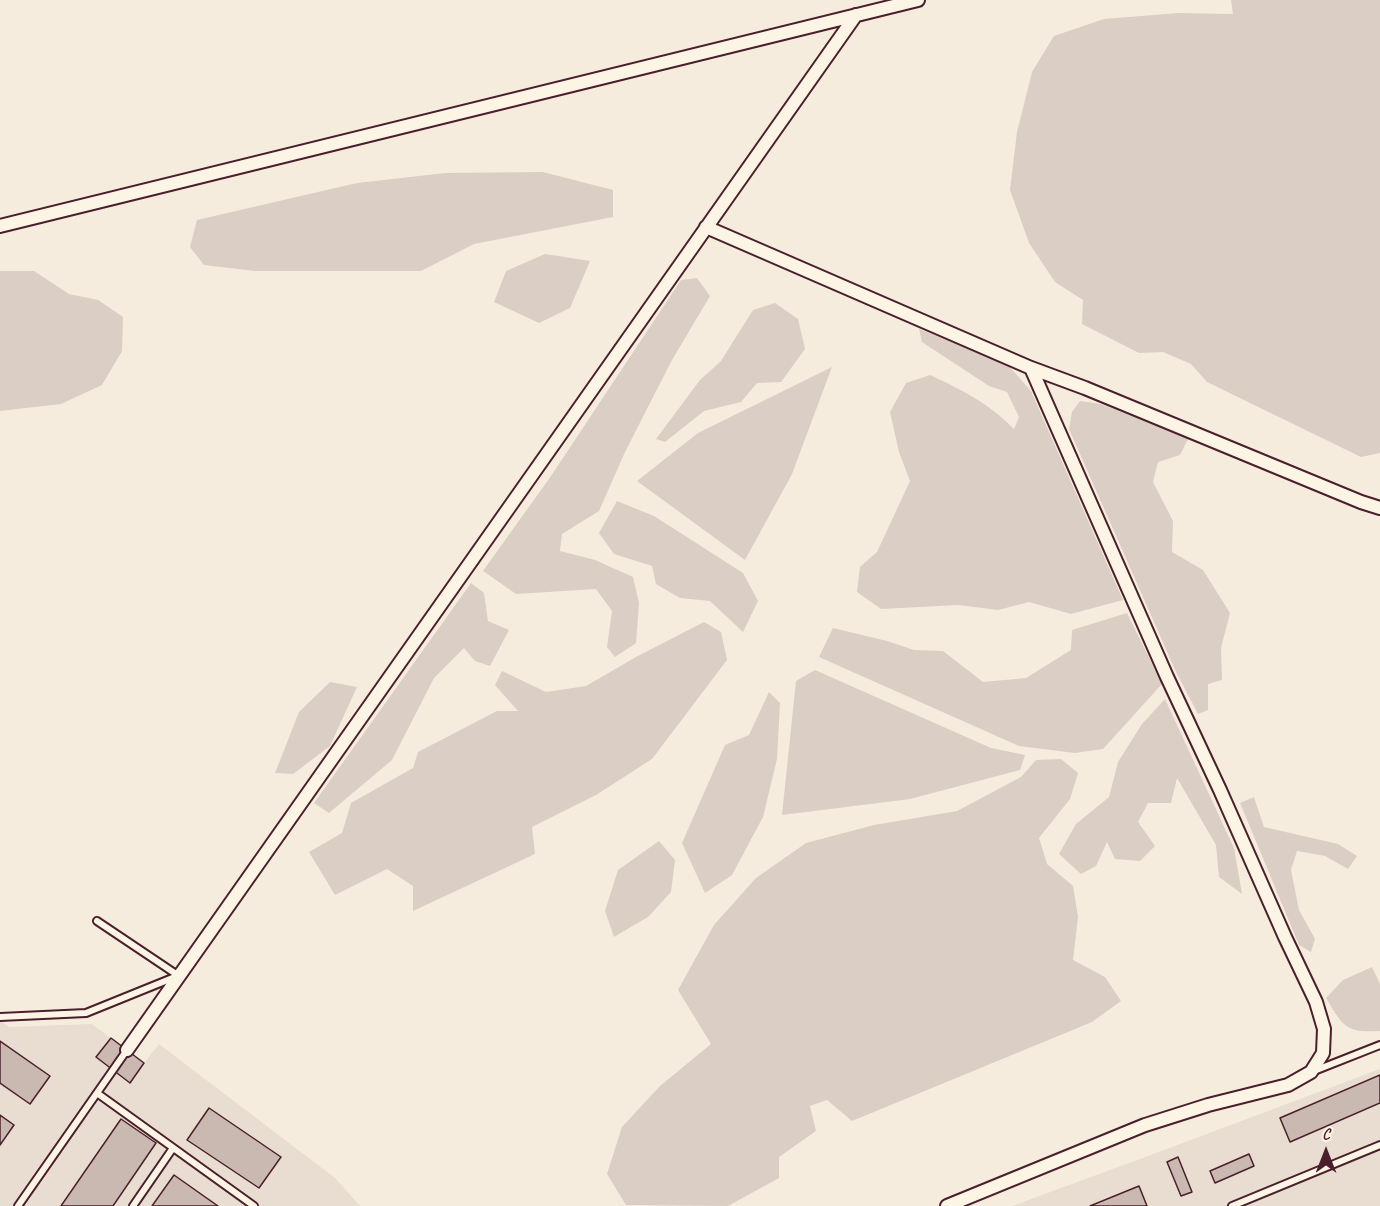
<!DOCTYPE html>
<html>
<head>
<meta charset="utf-8">
<style>
	body { margin:0 }
	#map { position:relative; width:1380px; height:1206px; overflow:hidden; background:#f5ecde; font-family:Caveat,sans-serif }
	canvas { display:block }
	.north { position:absolute; left:1296px; top:1122px; width:60px; height:60px; -webkit-text-stroke:4px #fcf5e5; paint-order:stroke; rotate:0deg; font-size:16px; font-weight:700; line-height:24px; text-align:center; color:#4a1f2b }
	.north::after { content:''; display:block; margin:auto; width:21px; height:27px; background:#4a1f2b; clip-path:polygon(50% 0,100% 100%,50% 72%,0 100%) }
</style>
</head>
<body>
<div id="map">
<canvas width="1380" height="1206"></canvas>
<div class="north">С</div>
</div>
<script>
const c = document.querySelector('canvas').getContext('2d');
c.lineJoin = 'round';
function paint(path, color) {
  c.fillStyle = color;
  c.fill(path, 'evenodd');
}
function trace(path, color, width, dash) {
  c.strokeStyle = color;
  c.lineWidth = width;
  c.lineCap = dash ? 'butt' : 'round';
  c.setLineDash(dash || []);
  c.stroke(path);
}
paint(new Path2D(`
	M0 1020 9 1027 92 1024 144 1063 159 1044 335 1178 360 1206H0Z
	M1380 1069V1206H1012L1140 1159Z`), '#e8ddd0');
paint(new Path2D(`
	M1231 0H1380V453L1361 457 1207 382 1191 364 1163 352 1139 353 1082 324 1083 300 1055 282 1029 243 1010 190 1017 132 1032 72 1054 36 1104 19 1179 13 1233 14Z
	M543 172 613 190V217L474 244 421 271H255L204 265 190 247 197 220 357 183 446 173Z
	M545 254 590 261 570 308 539 323 494 302 506 271Z
	M0 271H34L69 294 98 300 123 317 122 351 102 385 61 404 0 411Z
	M697 278 710 296 672 360 625 452 599 511 562 534 560 551 595 560 633 577 639 603 636 643 615 657 607 647 612 611 596 589 516 594 483 571 551 476 681 280Z
	M775 303 798 319 805 349 781 382 757 383 741 402 704 411 665 442 656 439 700 380 721 361 753 310Z
	M919 329 1007 364 1031 391 1123 600 1071 614 1029 602 998 610 958 605 881 609 857 592 860 567 877 552 910 481 899 452 890 412 906 383 930 375C964 391 987 402 1014 429L1019 417 1007 392 989 386 922 342Z
	M832 367 792 474 745 560 637 481 698 433Z
	M1080 401 1101 404 1188 439 1180 455 1158 462 1153 482 1173 521 1172 552 1203 570 1230 613 1221 648 1222 680 1208 684V710L1198 714 1176 672 1069 429 1072 412Z
	M617 501 654 516 743 573 758 601 743 632 710 601 680 598 656 584 652 566 614 554 599 533Z
	M471 583 484 593 488 621 509 630 490 666 475 661 464 648 434 678 392 760 329 813 314 803Z
	M1127 613 1162 684 1103 749 1075 753 1019 746 819 657 833 628 887 641 914 650 943 651 983 682 1026 678 1071 650 1072 630Z
	M704 622 721 632 727 660 652 759 596 795 532 827 535 854 413 911V886L387 869 335 895 309 852 342 833 351 803 413 768 418 752 497 711H518L495 685 502 671 546 692 586 686 636 657Z
	M815 670 991 748 1025 755 1020 770 910 799 782 815 796 681Z
	M330 682 357 687 330 746 293 774 275 773 299 712Z
	M769 692 780 703 777 759 763 817 732 875 705 893 682 843 725 745 749 735Z
	M1165 699 1234 848 1242 894 1219 877 1216 845 1177 778 1171 803H1148L1138 822 1155 846 1140 861 1115 859 1107 842 1096 866 1081 874 1059 854 1076 824 1109 797 1118 762 1142 724Z
	M1061 759 1078 773 1070 799 1039 838 1047 864 1073 886 1078 917 1073 960 1105 977 1121 1001 1092 1022 852 1121 827 1100 810 1106 816 1131 779 1157V1178L728 1206 626 1205 607 1174 622 1127 660 1086 711 1044 678 990 714 925 756 878 806 843 874 825 957 811 1021 777 1036 760Z
	M1254 797 1264 827 1338 844 1357 856 1348 869 1325 856 1297 851 1291 870 1299 910 1315 939 1311 952 1299 945 1240 803Z
	M659 841 675 860 671 892 648 917 614 937 605 911 618 870Z
	M1372 967 1380 984V1031C1345 1033 1343 1026 1326 998L1343 980Z`), '#dbcec4');
const building = new Path2D(`
	M111 1038 144 1063 130 1083 96 1057Z
	M0 1041 50 1076 30 1104 0 1083Z
	M1380 1075V1103L1290 1142 1280 1118Z
	M209 1108 281 1157 259 1188 187 1140Z
	M0 1115 14 1125 0 1145Z
	M121 1119 156 1143 113 1206H61Z
	M1249 1154 1254 1166 1215 1183 1210 1171Z
	M1178 1157 1192 1192 1181 1196 1167 1162Z
	M174 1175 218 1206H152Z
	M1139 1186 1147 1206H1090Z`);
paint(building, '#cab9b1');
trace(building, '#4a1f2b', 1.5);
const lane = new Path2D(`
	M97 921 179 976
	M0 1017 86 1013 175 977
	M1314 1071 1380 1045
	M97 1093 254 1206
	M18 1206 127 1050
	M133 1206 173 1148
	M1232 1206 1380 1145`);
const street = new Path2D(`
	M0 226 918 0
	M706 227 1031 368 1085 388 1361 502 1380 508
	M127 1050 856 15
	M947 1206 1145 1125 1208 1105 1288 1085 1311 1072 1323 1053 1324 1029 1316 1002 1285 937 1220 790 1167 677 1031 368`);
trace(lane, '#4a1f2b', 10);
trace(street, '#4a1f2b', 16);
trace(lane, '#fcf5e5', 6);
trace(street, '#fcf5e5', 12);
</script>
</body>
</html>
